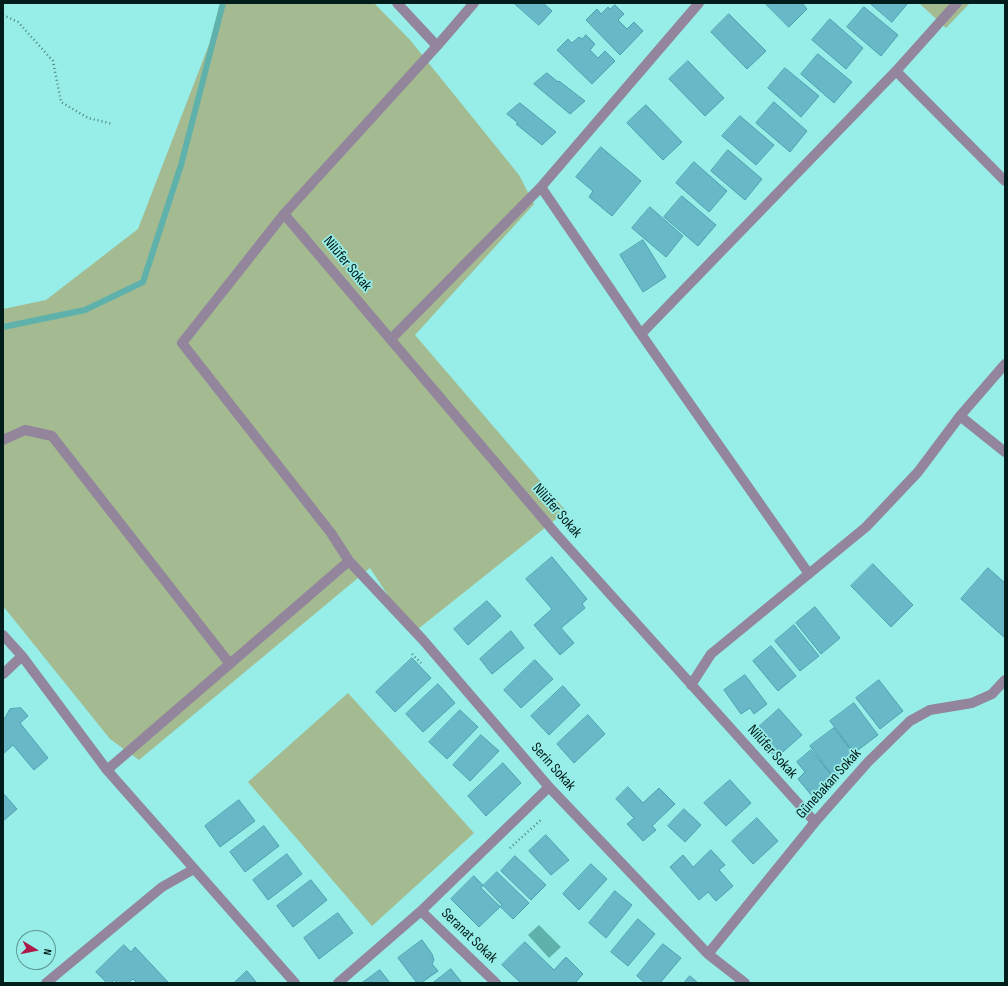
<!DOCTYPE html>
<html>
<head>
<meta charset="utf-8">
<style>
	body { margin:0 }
	#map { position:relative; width:1008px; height:986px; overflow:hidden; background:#97ede7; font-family:"Sofia Sans Condensed",sans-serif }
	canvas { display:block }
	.frame { position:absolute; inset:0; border:4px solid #011c1a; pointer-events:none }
	.north { position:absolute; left:16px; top:930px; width:40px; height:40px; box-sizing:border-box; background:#97ede7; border:1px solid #5b9995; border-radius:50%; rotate:100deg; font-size:11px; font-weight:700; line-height:16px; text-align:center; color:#011c1a }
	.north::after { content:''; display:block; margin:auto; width:14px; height:18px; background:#ac1847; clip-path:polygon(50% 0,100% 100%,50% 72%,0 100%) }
</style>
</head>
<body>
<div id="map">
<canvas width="1008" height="986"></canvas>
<div class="frame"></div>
<div class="north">N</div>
</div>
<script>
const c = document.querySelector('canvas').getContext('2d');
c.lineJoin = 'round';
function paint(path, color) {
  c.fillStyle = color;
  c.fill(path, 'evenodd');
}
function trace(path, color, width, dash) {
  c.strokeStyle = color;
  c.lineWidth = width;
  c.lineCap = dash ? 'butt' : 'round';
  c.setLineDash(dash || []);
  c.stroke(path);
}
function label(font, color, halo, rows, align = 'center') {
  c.font = font + ' "Sofia Sans Condensed",sans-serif';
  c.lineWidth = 3.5;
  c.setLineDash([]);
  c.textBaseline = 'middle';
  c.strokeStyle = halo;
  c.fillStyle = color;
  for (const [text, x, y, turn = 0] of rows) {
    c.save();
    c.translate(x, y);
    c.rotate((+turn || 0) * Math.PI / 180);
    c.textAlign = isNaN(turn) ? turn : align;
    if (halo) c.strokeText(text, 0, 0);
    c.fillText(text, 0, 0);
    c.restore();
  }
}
paint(new Path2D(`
	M225 3H374L410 40 519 175 534 204 415 335 566 511 413 633 370 568 139 760 110 739 3 606V309L46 300 138 229Z
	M919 3H970L946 28Z
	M348 693 474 833 372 926 248 782Z`), '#a4ba91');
paint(new Path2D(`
	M539 925 561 947 549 958 528 935Z`), '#5fb1ac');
trace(new Path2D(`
	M3 327 85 310 143 282 181 165 223 3`), '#5fb1ac', 6);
const building = new Path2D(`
	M514 3H543L552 11 539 25Z
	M765 3H802L807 9 789 27Z
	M870 3H908L892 22Z
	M615 5 624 14 618 20 627 29 634 22 643 31 620 55 586 20 597 9 601 14 608 7 610 9Z
	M864 7 898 35 881 56 847 27Z
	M729 14 766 51 747 69 711 32Z
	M830 19 863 48 846 69 812 40Z
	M586 35 595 44 590 50 598 58 605 51 615 61 592 84 557 50 568 39 572 43 579 37 582 39Z
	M818 54 852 82 834 103 801 74Z
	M688 61 724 98 705 116 669 79Z
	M785 68 819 96 801 117 768 88Z
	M547 73 558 82 559 81 585 101 570 114 534 84Z
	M774 102 807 131 790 152 756 123Z
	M520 103 556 132 542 145 516 124 518 123 507 114Z
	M646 105 682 142 663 160 627 123Z
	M740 116 774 145 756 165 722 136Z
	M601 147 641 181 612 216 589 197 593 191 576 177Z
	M728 150 762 179 745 200 711 171Z
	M694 162 727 191 709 212 676 183Z
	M682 196 716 225 698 246 664 217Z
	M650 207 683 236 666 257 632 228Z
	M643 240 666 277 643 292 620 255Z
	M552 557 587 599 582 604 585 608 561 628 574 643 560 655 534 625 552 609 526 579Z
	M873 564 913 605 891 627 851 586Z
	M988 568 1005 583V638L961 599Z
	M487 601 501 616 468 645 454 629Z
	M815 607 840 638 821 654 796 623Z
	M794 625 819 656 800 671 775 641Z
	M511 631 524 648 492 674 480 659Z
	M771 646 796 676 778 691 753 661Z
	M412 658 431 678 395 712 376 692Z
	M535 660 553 679 521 708 504 690Z
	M745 675 767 704 754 714 750 708 741 714 724 690Z
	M879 680 903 711 880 729 856 698Z
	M438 684 455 703 423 732 406 714Z
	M563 686 580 705 549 735 531 716Z
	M854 703 878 735 854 753 830 721Z
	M21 708 28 716 20 723 48 758 34 770 13 745 3 754V721L10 709Z
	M779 709 802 735 776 758 753 732Z
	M460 710 478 727 447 759 429 742Z
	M588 715 605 734 574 763 557 744Z
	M834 728 858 759 834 778 810 746Z
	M481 735 499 751 470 781 453 765Z
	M811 750 834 778 812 796 798 779 805 772 797 762Z
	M503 763 521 783 486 816 468 796Z
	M730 780 751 803 726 826 704 803Z
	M628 787 643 803 659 788 675 804 652 826 656 830 643 841 627 824 634 818 616 799Z
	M3 793 17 809 3 821Z
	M239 800 255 821 220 847 205 826Z
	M684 809 701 825 685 842 668 826Z
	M757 818 778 841 753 864 732 841Z
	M264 826 279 846 245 872 230 852Z
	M546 835 569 860 551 875 529 851Z
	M711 850 725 865 719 870 733 886 716 901 708 892 699 900 670 867 683 855 693 867Z
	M287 854 302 874 268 900 253 880Z
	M515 856 546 885 531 900 501 871Z
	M591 864 607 879 579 910 563 894Z
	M497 872 529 903 513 919 481 888Z
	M474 876 502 905 479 927 451 899Z
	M311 880 327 900 293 927 277 906Z
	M615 891 632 905 606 938 589 923Z
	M338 913 353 933 319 959 304 938Z
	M638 919 655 934 628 966 611 952Z
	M422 940 432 954 434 960 432 964 438 971 421 983H417L398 958Z
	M525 942 554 970 566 957 583 974 575 983H521L502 965Z
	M663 944 681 958 660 983H645L637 976Z
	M124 945 131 952 135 947 168 982 167 983H137L133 979 128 983H117L114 980 111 983H107L96 972Z
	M451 969 462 983H433Z
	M380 970 390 983H362Z
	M247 971 257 983H234Z
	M690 976 698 983H684Z`);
paint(building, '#69b8c7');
trace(building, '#4ca1b0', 1);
trace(new Path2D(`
	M3 15 18 22 53 61 61 102 88 118 113 124
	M412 654 421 663
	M510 848 542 819`), '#4c8581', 2.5, [1, 3]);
trace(new Path2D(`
	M397 3 437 46
	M474 3 437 46 284 214 182 343 331 533 349 561 423 640 549 787 708 954 745 983
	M896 71 1005 181
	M541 187 641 334 809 574
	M284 214 556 534 815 822
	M641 334 896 71 957 3
	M391 339 541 187 699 3
	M960 416 1005 452
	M3 440 25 430 52 436 230 664
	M3 635 22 656 107 770 295 983
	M3 674 22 656
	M691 685 711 654 866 527 918 472 960 416 1005 364
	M107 770 349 561
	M421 911 496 983
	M708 954 815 822 868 762 910 721 930 710 972 703 992 694 1005 680
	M46 983 162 887 194 869
	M338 983 421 911 549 787`), '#92859c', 10);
label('15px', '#011c1a', '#97ede7', [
	["Nilüfer Sokak",347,264,50],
	["Nilüfer Sokak",557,511,49],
	["Nilüfer Sokak",772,752,48],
	["Serin Sokak",553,767,48],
	["Günebakan Sokak",829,784,-48],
	["Seranat Sokak",469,936,44]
]);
</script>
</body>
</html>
